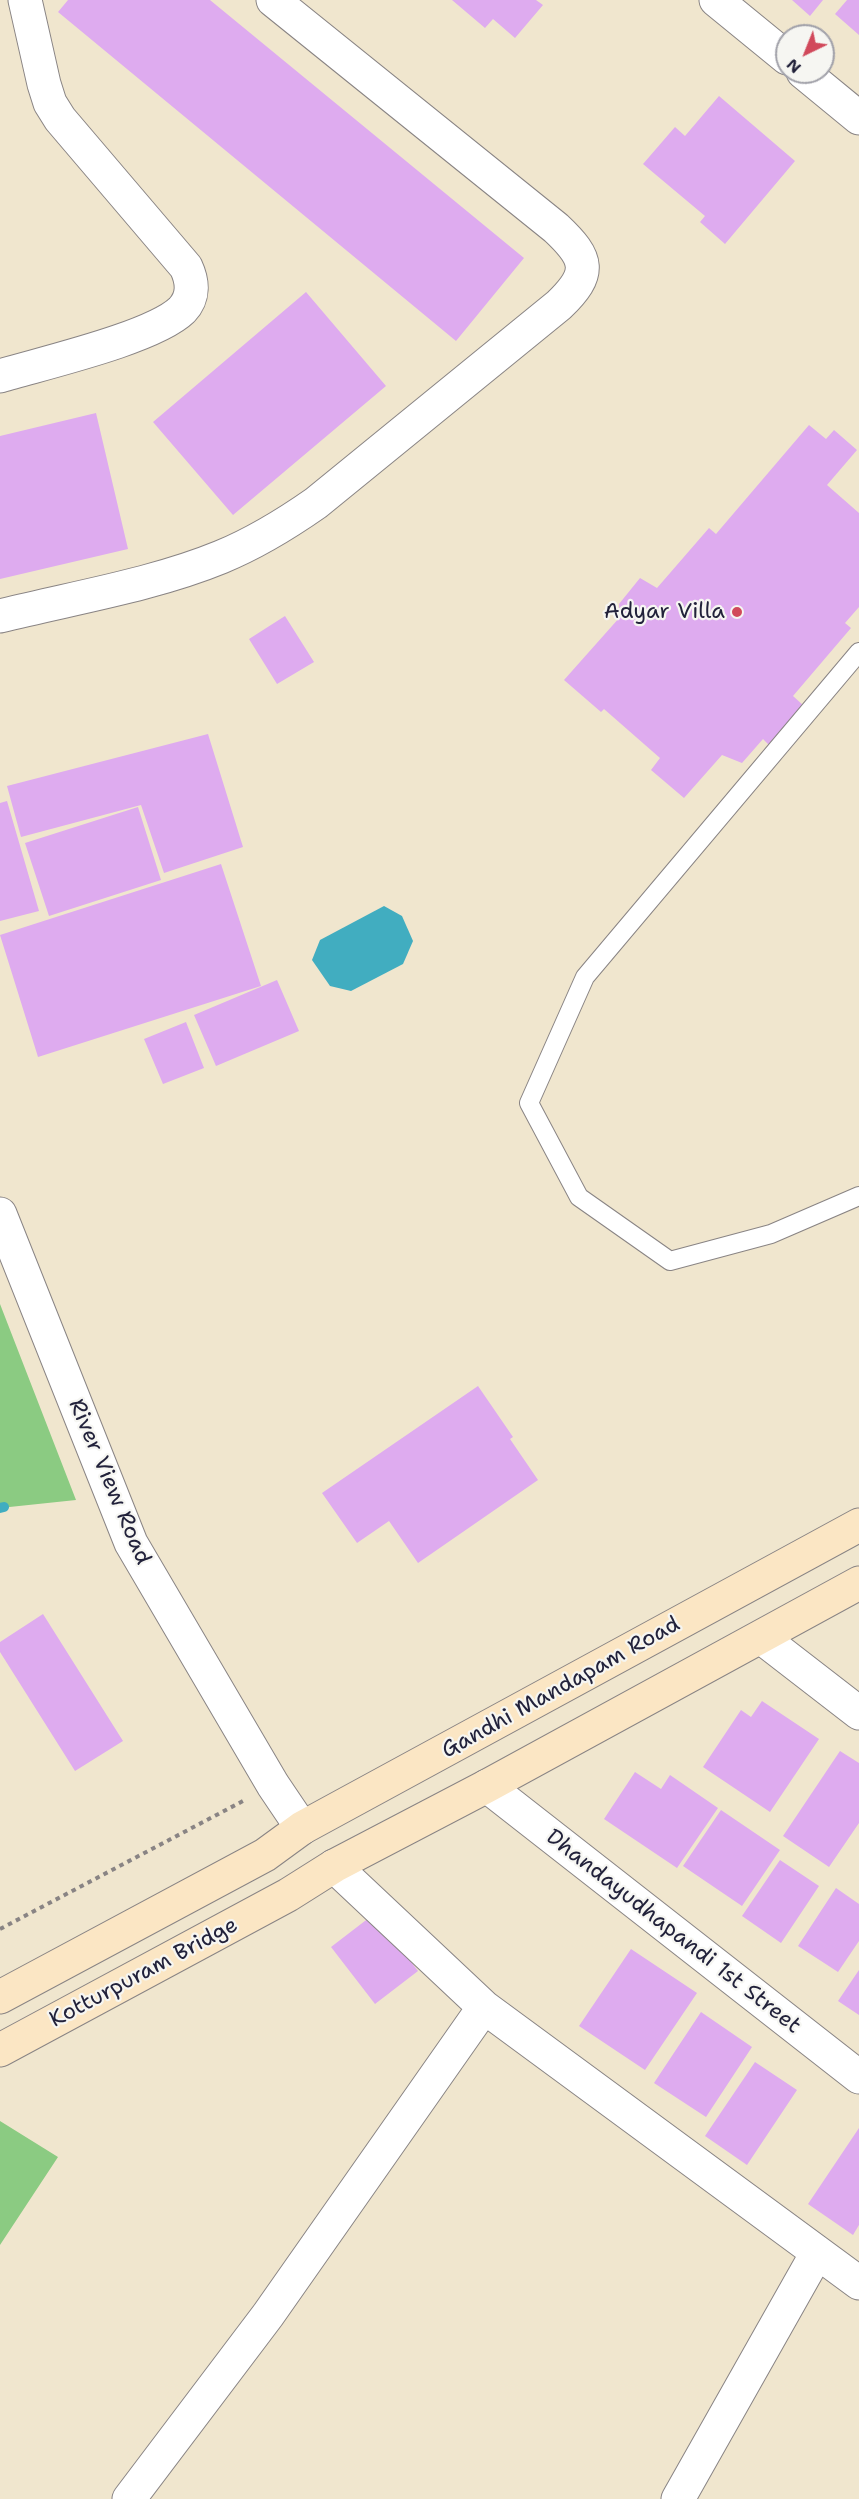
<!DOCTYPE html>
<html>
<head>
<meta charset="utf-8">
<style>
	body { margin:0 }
	#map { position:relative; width:859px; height:2499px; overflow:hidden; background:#f0e6ce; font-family:"Shantell Sans",sans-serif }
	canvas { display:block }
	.north { position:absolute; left:775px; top:24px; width:60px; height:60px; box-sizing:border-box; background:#f6f6f2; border:2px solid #a1a1a9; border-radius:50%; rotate:223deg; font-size:16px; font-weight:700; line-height:24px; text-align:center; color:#22223b }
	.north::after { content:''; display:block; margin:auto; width:21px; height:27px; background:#d1495b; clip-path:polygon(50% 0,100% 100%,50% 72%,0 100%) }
</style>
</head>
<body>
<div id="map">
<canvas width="859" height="2499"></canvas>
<div class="north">N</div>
</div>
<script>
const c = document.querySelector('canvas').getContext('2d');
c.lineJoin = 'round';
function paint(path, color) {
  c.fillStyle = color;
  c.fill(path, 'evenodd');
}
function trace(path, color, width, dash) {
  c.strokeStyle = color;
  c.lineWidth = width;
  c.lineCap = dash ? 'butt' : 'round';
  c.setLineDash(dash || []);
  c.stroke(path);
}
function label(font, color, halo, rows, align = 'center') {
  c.font = font + ' "Shantell Sans",sans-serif';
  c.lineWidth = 4.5;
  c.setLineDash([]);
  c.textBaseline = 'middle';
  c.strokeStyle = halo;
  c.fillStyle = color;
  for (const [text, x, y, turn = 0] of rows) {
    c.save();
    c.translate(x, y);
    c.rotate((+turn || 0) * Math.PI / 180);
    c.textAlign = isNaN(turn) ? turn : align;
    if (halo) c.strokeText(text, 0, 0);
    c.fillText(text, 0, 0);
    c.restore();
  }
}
paint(new Path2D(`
	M0 1304 76 1500 0 1508Z
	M0 2121 58 2157 0 2245Z`), '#8bcb82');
paint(new Path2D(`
	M384 906 402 916 413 941 403 964 351 991 330 986 312 960 320 940Z`), '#41adc0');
trace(new Path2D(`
	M0 1508 4 1507`), '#41adc0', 10);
paint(new Path2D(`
	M68 0H210L524 258 456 341 58 12Z
	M452 0H536L543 5 515 38 493 19 485 28Z
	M792 0H823L810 16Z
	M847 0H859V35L835 14Z
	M719 96 795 161 725 244 700 222 705 216 643 164 675 127 685 136Z
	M306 292 386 386 233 515 153 422Z
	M96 413 128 549 0 579V436Z
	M809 425 826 439 834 430 857 450 827 485 859 513V607L845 623 851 628 793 696 804 706 770 746 763 739 742 763 722 755 684 798 651 770 660 758 604 709 601 712 564 680 620 617 619 604 640 578 657 588 709 528 716 534Z
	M285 616 314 662 277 684 249 639Z
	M208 734 243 847 164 873 141 805 21 837 7 786Z
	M7 801 39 911 0 921V803Z
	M138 807 161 880 49 916 25 843Z
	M221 864 261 986 38 1057 0 935Z
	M277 980 299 1031 216 1066 194 1015Z
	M186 1022 204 1068 163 1084 144 1039Z
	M478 1386 513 1437 510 1439 538 1480 418 1563 389 1521 357 1543 322 1493Z
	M43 1614 123 1741 75 1771 0 1652V1642Z
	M762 1701 819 1739 770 1812 703 1767 741 1710 751 1717Z
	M840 1751 859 1763V1823L829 1867 783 1836Z
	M635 1772 661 1789 670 1775 718 1808 677 1868 604 1819Z
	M721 1810 780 1850 742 1906 683 1866Z
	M780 1860 819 1886 781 1943 742 1916Z
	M836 1888 859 1904V1941L838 1972 798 1946Z
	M374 1914 418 1971 375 2004 331 1947Z
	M631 1949 697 1993 645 2070 579 2026Z
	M859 1970V2015L838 2001Z
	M701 2012 752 2047 706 2117 654 2083Z
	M755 2062 797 2090 747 2165 705 2136Z
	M859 2128V2225L853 2235 808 2204Z`), '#deabef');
const lane = new Path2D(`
	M859 652 585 977 529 1103 579 1197 670 1261 771 1234 859 1196`);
const street = new Path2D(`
	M716 0 787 58
	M803 72 859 118
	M0 376C43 363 153 338 182 310 194 297 193 282 186 267L60 119 50 103 44 84 25 0
	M0 616C72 598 153 585 221 557 255 543 286 524 316 503L559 305C592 273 589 259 556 228L273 0
	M0 1214 131 1543 273 1785 302 1828
	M762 1638 859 1713
	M487 1786 859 2077
	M334 1866 484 2007 859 2283
	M129 2499 268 2315 484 2007
	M678 2499 817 2253`);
const secondary = new Path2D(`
	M0 1997 265 1855 302 1828 859 1525
	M0 2050 288 1895 334 1866 487 1786 859 1583`);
trace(lane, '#898484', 20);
trace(street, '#898484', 35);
trace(secondary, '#898484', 35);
trace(new Path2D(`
	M0 1929 243 1801`), '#898484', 4, [4.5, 4.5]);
trace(lane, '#fff', 18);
trace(street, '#fff', 33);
trace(secondary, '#fbe6c4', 33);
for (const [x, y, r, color] of [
	[737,612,6,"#d1495b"]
]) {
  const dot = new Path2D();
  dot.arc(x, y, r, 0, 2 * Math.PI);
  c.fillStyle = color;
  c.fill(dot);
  trace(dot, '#f6f6f2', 2);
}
label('22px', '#22223b', '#f6f6f2', [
	["Adyar Villa",725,612]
], 'right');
label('22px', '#22223b', '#f6f6f2', [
	["River View Road",109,1482,67],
	["Gandhi Mandapam Road",561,1688,-29],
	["Dhandayudhapandi 1st Street",673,1932,38],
	["Kotturpuram Bridge",144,1973,-28]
]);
</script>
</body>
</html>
